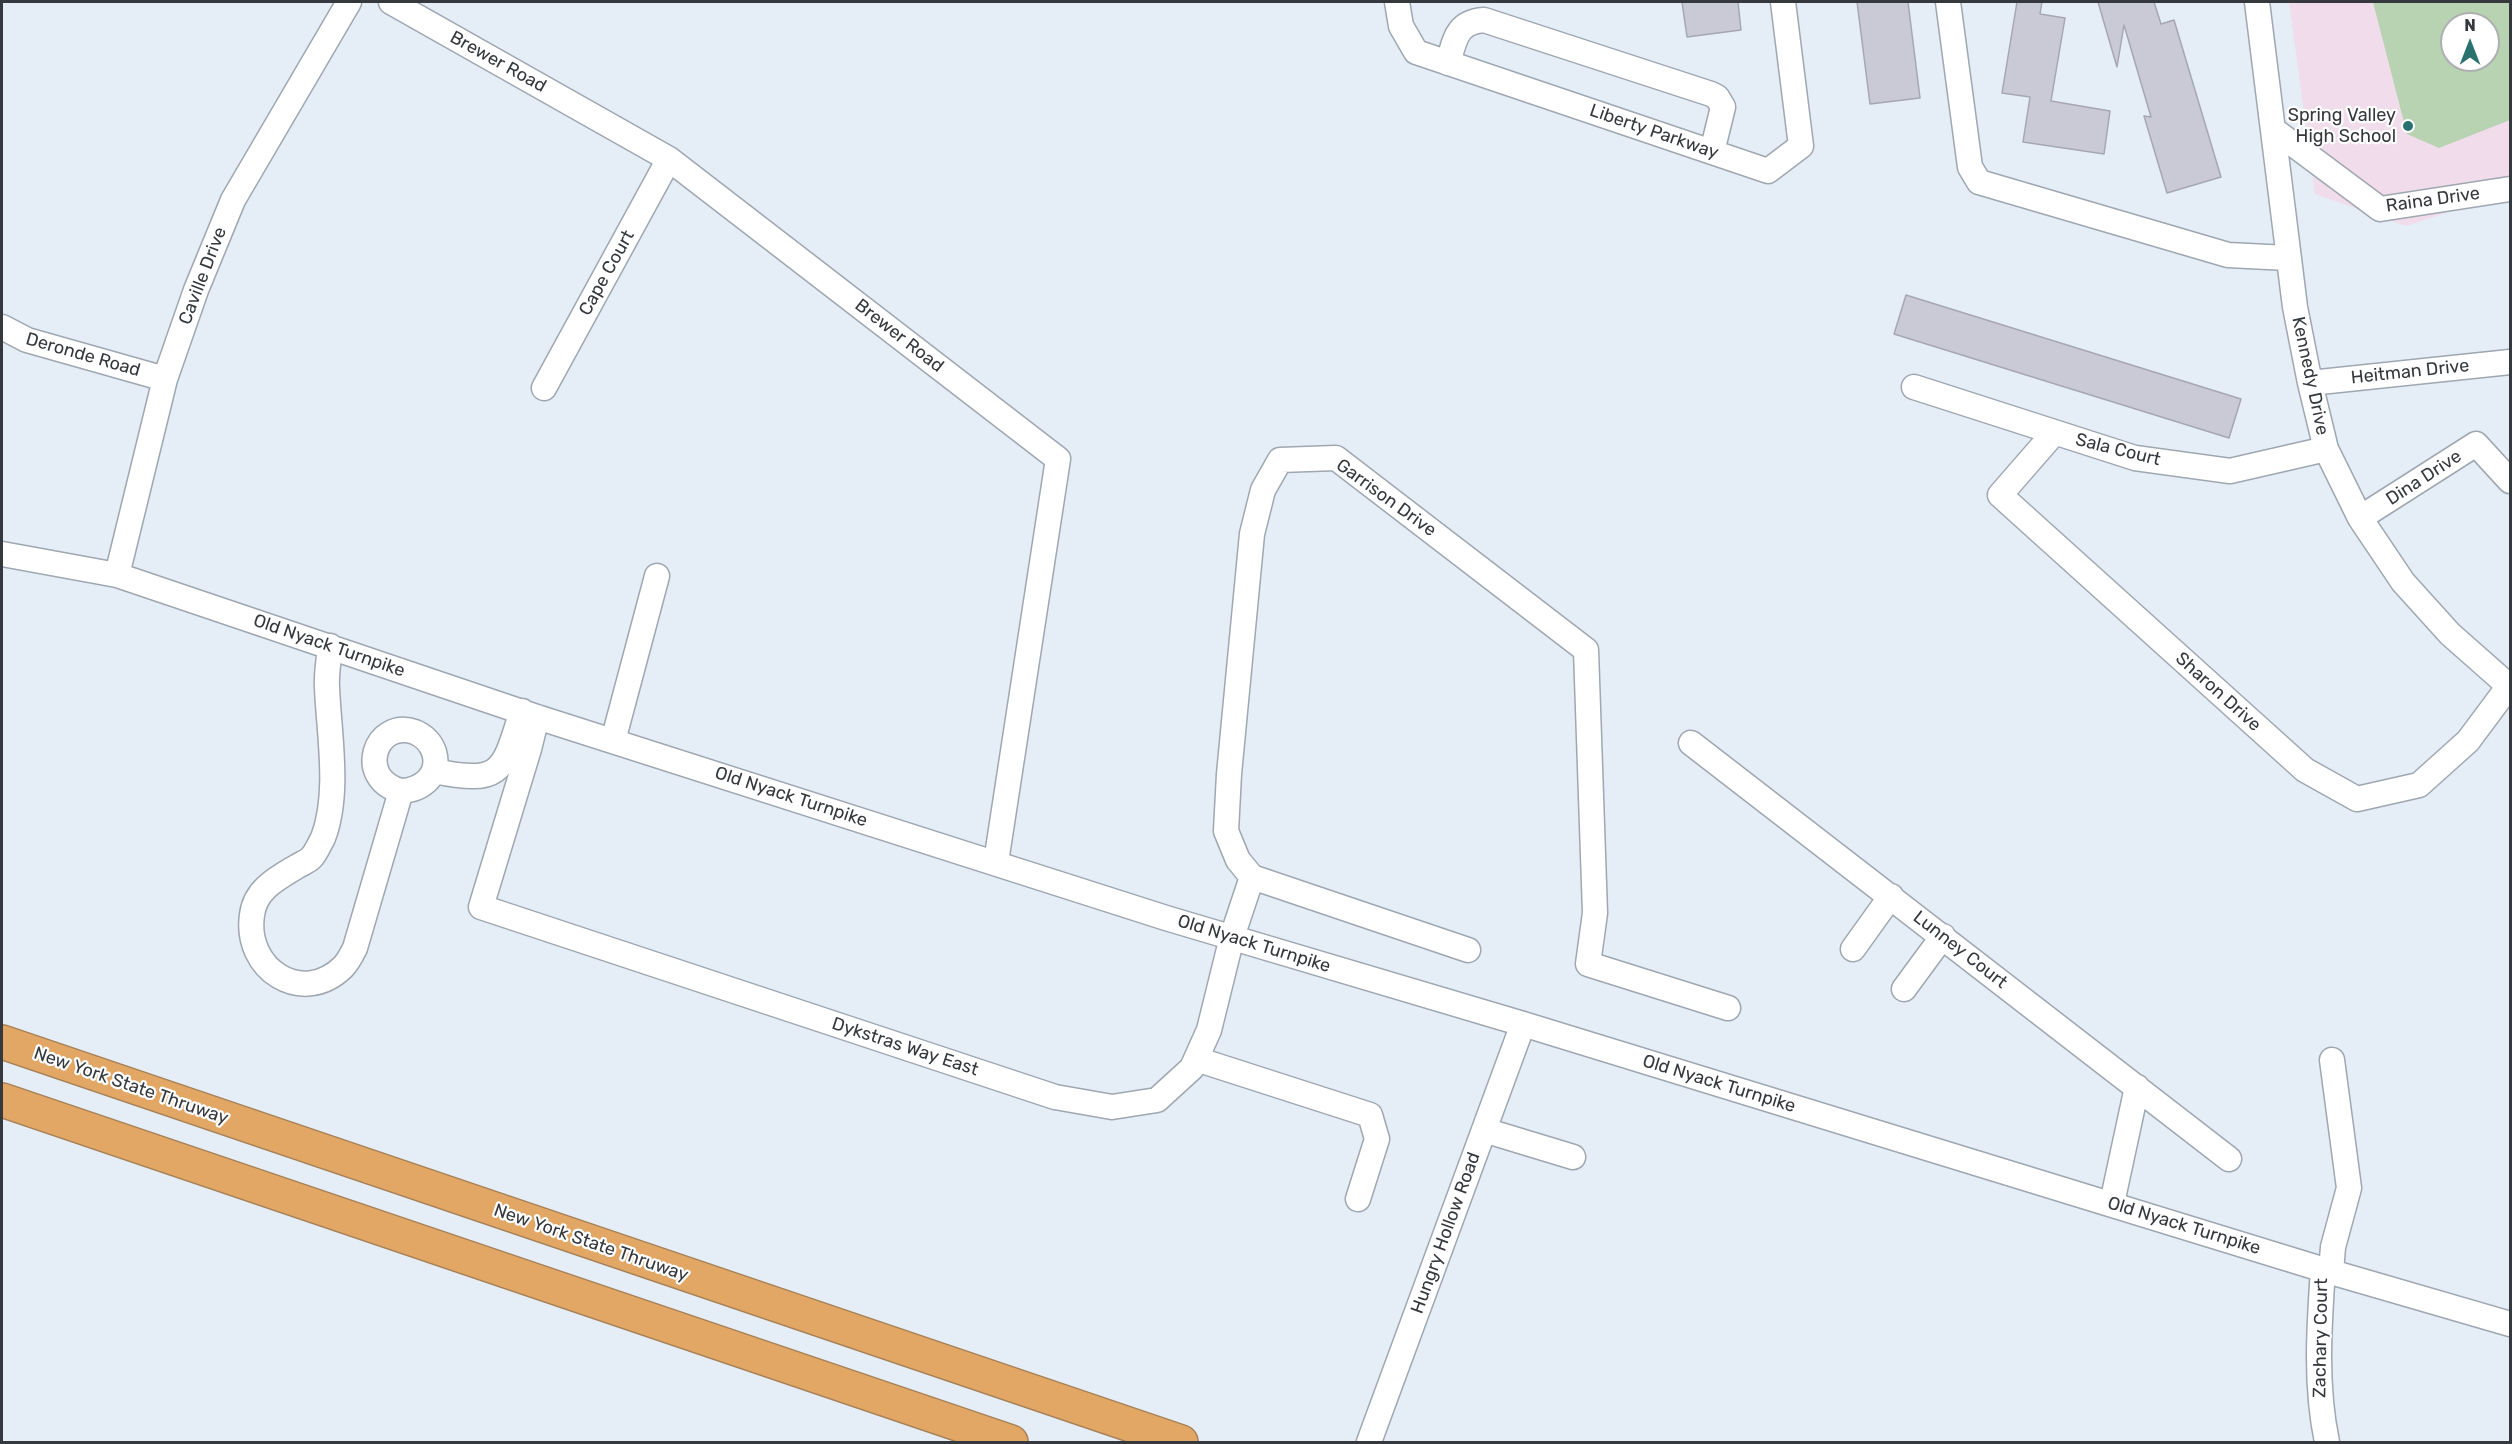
<!DOCTYPE html>
<html>
<head>
<meta charset="utf-8">
<style>
	body { margin:0 }
	#map { position:relative; width:2512px; height:1444px; overflow:hidden; background:#e5eef7; font-family:Rubik,sans-serif }
	canvas { display:block }
	.frame { position:absolute; inset:0; border:3px solid #35383c; pointer-events:none }
	.north { position:absolute; left:2440px; top:12px; width:60px; height:60px; box-sizing:border-box; background:#fff; border:2px solid #aeafb1; border-radius:50%; rotate:0deg; font-size:16px; font-weight:700; line-height:24px; text-align:center; color:#35383c }
	.north::after { content:''; display:block; margin:auto; width:21px; height:27px; background:#28726f; clip-path:polygon(50% 0,100% 100%,50% 72%,0 100%) }
</style>
</head>
<body>
<div id="map">
<canvas width="2512" height="1444"></canvas>
<div class="frame"></div>
<div class="north">N</div>
</div>
<script>
const c = document.querySelector('canvas').getContext('2d');
c.lineJoin = 'round';
function paint(path, color) {
  c.fillStyle = color;
  c.fill(path, 'evenodd');
}
function trace(path, color, width, dash) {
  c.strokeStyle = color;
  c.lineWidth = width;
  c.lineCap = dash ? 'butt' : 'round';
  c.setLineDash(dash || []);
  c.stroke(path);
}
function label(font, color, halo, rows, align = 'center') {
  c.font = font + ' Rubik,sans-serif';
  c.lineWidth = 4.5;
  c.setLineDash([]);
  c.textBaseline = 'middle';
  c.strokeStyle = halo;
  c.fillStyle = color;
  for (const [text, x, y, turn = 0] of rows) {
    c.save();
    c.translate(x, y);
    c.rotate((+turn || 0) * Math.PI / 180);
    c.textAlign = isNaN(turn) ? turn : align;
    if (halo) c.strokeText(text, 0, 0);
    c.fillText(text, 0, 0);
    c.restore();
  }
}
paint(new Path2D(`
	M2289 2H2510V192L2406 226 2315 194ZM2452 24H2488V60H2452Z`), '#f0dcea');
paint(new Path2D(`
	M2373 2H2510V120L2439 148 2407 134ZM2452 24H2488V60H2452Z`), '#b7d3b2');
const building = new Path2D(`
	M1682 2H1738L1741 30 1687 37Z
	M1857 2H1908L1920 98 1870 104Z
	M2017 2H2042L2040 14 2065 18 2051 101 2110 111 2104 154 2023 142 2030 97 2002 93Z
	M2098 2H2154L2161 24 2174 20 2221 177 2167 193 2144 116 2151 117 2124 25 2117 67Z
	M1906 295 2241 399 2229 438 1894 334Z`);
paint(building, '#c9cad5');
trace(building, '#a6a7b2', 1.5);
const minor = new Path2D(`
	M391 2 669 159 1058 459 996 862
	M1397 2 1401 26 1416 52 1768 171 1801 146 1783 2
	M1948 2 1970 167 1979 182 2228 255 2288 258
	M2257 2 2295 307 2310 383 2326 449 2360 518 2403 582 2450 634 2510 687
	M1448 63C1455 40 1456 22 1484 20L1711 94 1717 97 1723 107 1712 152
	M2274 130 2380 209 2510 189
	M2 327 27 340 165 379
	M2310 383 2510 362
	M1914 387 2135 458 2230 471 2326 449
	M544 388 669 159
	M2054 433 2000 495 2305 770 2357 799 2419 785 2468 741 2509 686
	M2360 518 2476 444 2510 481
	M2 554 117 575 537 717 1166 918 1523 1024 2331 1272 2510 1324
	M117 575 165 379 196 290 233 200 349 2
	M330 646C329 660 326 674 327 688 329 734 340 794 323 838 320 843 316 853 311 858 308 861 301 864 296 867 276 879 255 890 252 915 244 969 302 1007 343 967 348 962 352 954 355 948L401 791C355 779 375 718 415 732 424 736 431 743 434 752 441 775 422 790 401 791
	M537 717 529 749 481 907 1055 1097 1112 1107 1157 1100 1192 1068 1209 1030 1232 937 1252 877
	M613 741 657 576
	M1691 743 2229 1159
	M434 771C502 785 503 772 522 711
	M1853 949 1891 896
	M1468 950 1252 877 1238 860 1226 831 1229 774 1252 534 1263 490 1280 460 1336 458 1586 650 1595 913 1588 964 1728 1008
	M1904 989 1943 936
	M1196 1059 1370 1115 1377 1139 1358 1199
	M1484 1130 1573 1157
	M2112 1203 2137 1087
	M2323 1269C2319 1328 2315 1385 2327 1442
	M2331 1272 2333 1247 2349 1188 2332 1060
	M1369 1442 1523 1024`);
const highway = new Path2D(`
	M2 1042 1181 1442
	M2 1100 1011 1442`);
trace(minor, '#9fa7b0', 27);
trace(highway, '#a68057', 36);
trace(minor, '#fff', 24);
trace(highway, '#e3a765', 33);
for (const [x, y, r, color] of [
	[2408,126,6,"#28726f"]
]) {
  const dot = new Path2D();
  dot.arc(x, y, r, 0, 2 * Math.PI);
  c.fillStyle = color;
  c.fill(dot);
  trace(dot, '#fff', 2);
}
label('18px', '#35383c', '#fff', [
	["Brewer Road",498,62,29],
	["Liberty Parkway",1654,132,19],
	["Raina Drive",2433,200,-8],
	["Cape Court",607,273,-61],
	["Caville Drive",203,276,-69],
	["Brewer Road",899,336,38],
	["Deronde Road",83,355,16],
	["Heitman Drive",2410,372,-6],
	["Kennedy Drive",2310,376,78],
	["Sala Court",2118,450,14],
	["Dina Drive",2424,478,-33],
	["Garrison Drive",1386,498,36],
	["Old Nyack Turnpike",329,646,19],
	["Sharon Drive",2218,692,42],
	["Old Nyack Turnpike",791,797,18],
	["Old Nyack Turnpike",1254,944,17],
	["Lunney Court",1960,950,38],
	["Dykstras Way East",905,1047,18],
	["Old Nyack Turnpike",1719,1084,17],
	["New York State Thruway",131,1086,19],
	["Old Nyack Turnpike",2184,1226,17],
	["Hungry Hollow Road",1446,1233,-70],
	["New York State Thruway",591,1243,19],
	["Zachary Court",2321,1338,-89]
]);
label('18px', '#35383c', '#fff', [
	["Spring Valley",2396,116],
	["High School",2396,137]
], 'right');
</script>
</body>
</html>
